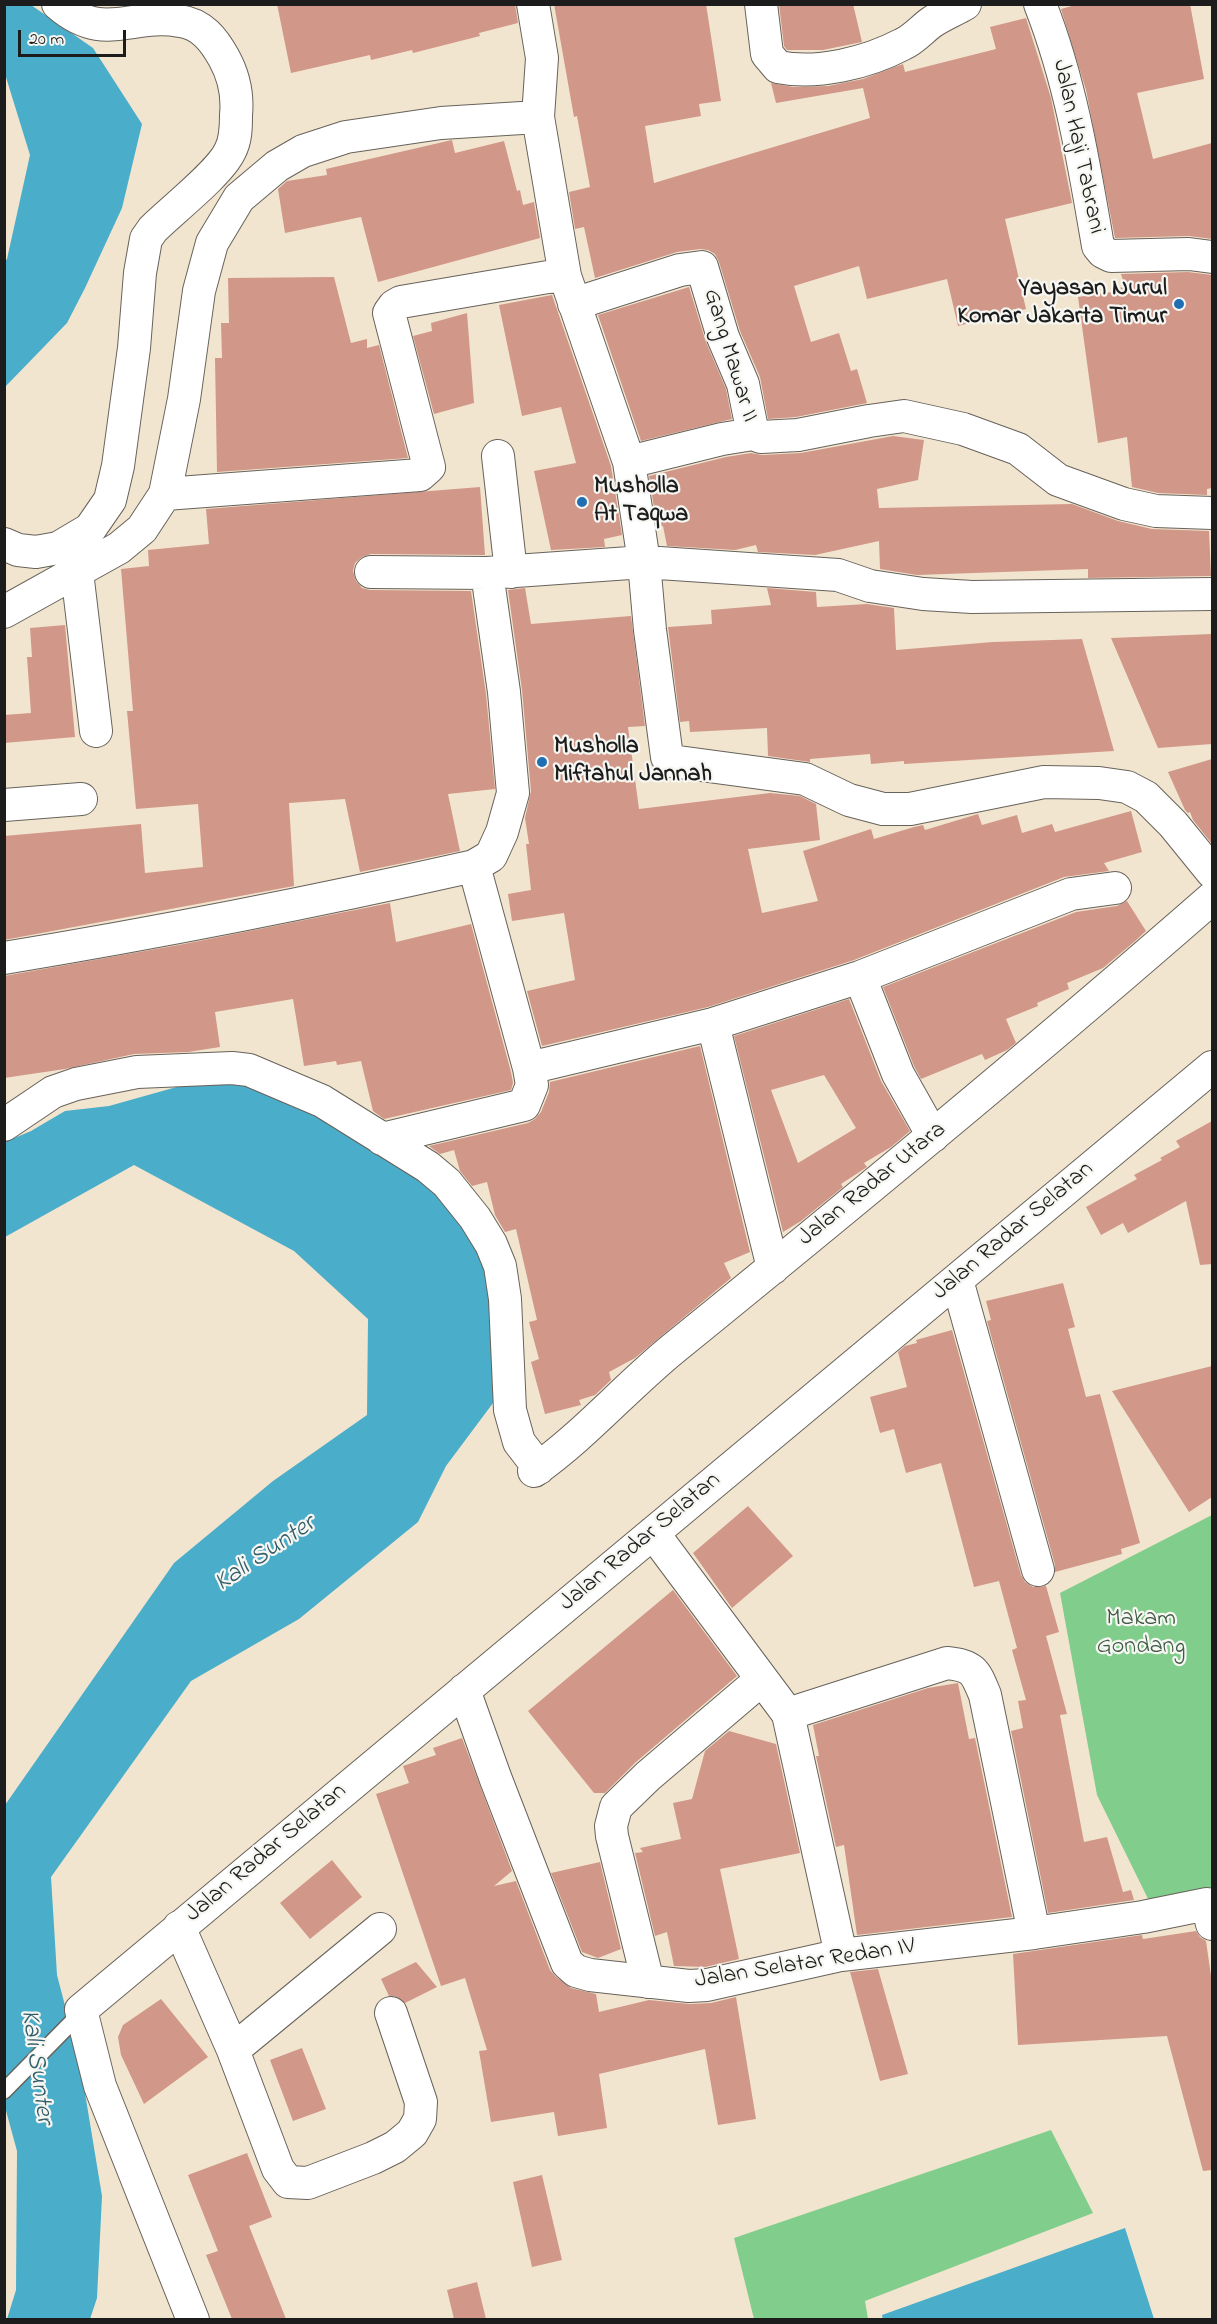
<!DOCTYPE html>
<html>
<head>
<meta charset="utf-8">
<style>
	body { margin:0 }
	#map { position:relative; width:1217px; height:2324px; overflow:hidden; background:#f2e5cf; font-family:"Indie Flower",sans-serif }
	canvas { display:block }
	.frame { position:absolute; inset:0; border:6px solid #1c1c1c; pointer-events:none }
	.scale { position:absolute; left:18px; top:30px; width:108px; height:27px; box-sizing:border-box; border:3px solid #1c1c1c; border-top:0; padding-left:8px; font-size:18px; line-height:21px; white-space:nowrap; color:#1c1c1c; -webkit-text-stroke:4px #f6f6f2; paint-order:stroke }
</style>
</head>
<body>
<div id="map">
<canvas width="1217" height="2324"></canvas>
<div class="frame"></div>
<div class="scale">20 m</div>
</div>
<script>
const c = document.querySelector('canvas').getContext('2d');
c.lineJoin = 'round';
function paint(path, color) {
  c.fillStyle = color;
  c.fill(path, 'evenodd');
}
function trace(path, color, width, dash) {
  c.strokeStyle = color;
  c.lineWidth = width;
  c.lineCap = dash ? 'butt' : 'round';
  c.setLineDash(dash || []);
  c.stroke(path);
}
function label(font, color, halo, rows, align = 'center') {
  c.font = font + ' "Indie Flower",sans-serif';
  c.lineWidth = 4.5;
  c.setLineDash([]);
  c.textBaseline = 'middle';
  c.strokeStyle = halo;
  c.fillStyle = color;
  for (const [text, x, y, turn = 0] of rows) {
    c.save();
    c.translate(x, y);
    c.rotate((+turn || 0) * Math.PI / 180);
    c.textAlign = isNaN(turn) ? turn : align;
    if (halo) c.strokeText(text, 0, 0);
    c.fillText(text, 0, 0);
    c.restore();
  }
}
paint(new Path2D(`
	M1212 1515V1891L1153 1909 1097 1795 1060 1593Z
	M1051 2130 1093 2213 865 2301 868 2319H754L734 2238Z`), '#81cd8b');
paint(new Path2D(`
	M4 5H31L93 48 142 124 122 208 85 288 67 323 5 387V261L7 259 30 155 5 74Z
	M237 1070 429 1175 495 1280 496 1399 446 1466 418 1522 299 1619 191 1681 51 1877 57 1975 80 2063 102 2196 97 2298 90 2319H7L16 2290 17 2151 5 2107V1805L174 1563 273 1481 367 1415 368 1319 294 1251 134 1165 5 1237V1142L31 1131 65 1111 109 1106Z
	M1125 2228 1154 2319 883 2320 882 2315Z`), '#4aadc9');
paint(new Path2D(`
	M277 4H515L518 23 479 33 480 36 413 53 412 50 371 60 370 55 291 73Z
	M554 4H706L721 101 699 104 701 116 645 126 654 183 870 118 863 88 776 103 771 83 793 87 828 86 863 79 903 64 905 72 996 49 990 27 1026 18 1051 98 1072 203 1005 219 1026 309 958 326 947 279 867 299 859 266 794 286 811 342 839 333 851 371 857 369 867 403 796 417 768 419 760 377 740 331 719 262 715 254 708 250 700 249 677 252 595 278 584 227 575 229 569 192 590 187 577 116 574 117Z
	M779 4H853L862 42 823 50H787L784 46Z
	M1079 4H1190L1204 79 1137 93 1153 159 1212 143V239L1189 236 1115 238 1086 90 1061 9Z
	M452 140 455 153 504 141 517 191 520 190 523 205 534 202 540 238 378 282 361 217 285 233 278 189 287 181 327 175 326 169Z
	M1188 272 1212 275V488L1207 489V495L1158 493 1132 487 1127 437 1098 443 1078 297 1112 292 1111 289 1125 287 1121 274Z
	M334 277 351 343 367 339V348L379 345 408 458 217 472 215 358H222L221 323H229L228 278Z
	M689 287 706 342 726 389 732 419 641 441 598 315Z
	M552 295 611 466 622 535 604 539 605 547 551 550 534 471 576 463 561 407 522 416 499 305Z
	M467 313 474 403 434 414 413 336 432 331 431 323Z
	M893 436 924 440 918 480 877 489 879 508 1072 504 1118 521 1152 529 1209 531 1211 576 1088 578V569L917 575 880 569 879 541 815 555 758 552 756 545 735 550 667 546 663 526 657 527 649 476 726 457 751 453 762 455 801 453Z
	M480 487 485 555 371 554 362 557 355 563 353 571 356 581 362 588 370 590 471 591 486 694 495 789 448 794 460 851 360 872 345 799 289 803 294 886 4 940V836L141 824 145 873 203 867 198 804 136 809 127 711H133L121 569 149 566 148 550 209 544 206 509Z
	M525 588 531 624 631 616 645 726 628 727 639 809 770 793 800 796 816 804 820 840 748 849 762 913 818 901 803 851 871 829 874 839 914 827 923 825 925 830 978 814 982 825 1017 815 1022 833 1052 824 1055 832 1131 811 1142 852 1104 863 1109 871 1064 877 854 960 708 1007 542 1046 527 991 575 980 564 913 512 921 508 894 531 890 526 844H529L525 818 531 791 522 690 508 590Z
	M767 588 816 592 817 607 867 604 894 608 896 650 993 642 1082 639 1114 751 904 764V761L871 764 870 754 810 759V762L768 756 767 728 690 732 689 721 680 722 668 627 712 624 711 610 771 605Z
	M65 625 75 737 4 743V715L31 713 27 657H32L30 628Z
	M1212 634V744L1158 748 1111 638Z
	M1212 759V844L1193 820 1190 812 1188 813 1185 810 1168 772Z
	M1127 901 1146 931 1134 942 1103 968 1067 983 1069 989 1037 1003 1038 1006 1006 1019 1016 1043 1007 1050 985 1060 982 1054 921 1079 914 1066 883 987 1076 912 1117 906Z
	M390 903 396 942 471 924 511 1072 513 1083 511 1090 384 1119 373 1111 361 1061 337 1065 336 1061 304 1066 293 999 215 1012 220 1047 188 1052 134 1054 65 1069 4 1078V976L184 944Z
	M849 999 881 1081 910 1131 891 1147 864 1163 867 1167 841 1184 843 1187 801 1221 783 1232 734 1036ZM824 1075 856 1128 798 1163 771 1090Z
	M700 1046 750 1252 724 1263 731 1278 635 1358 609 1372 611 1380 595 1395 579 1400 581 1405 545 1414 531 1362 539 1359 529 1322 537 1320 516 1229 505 1232 495 1215 487 1182 472 1186 460 1171 454 1150 440 1154 429 1146 528 1123 535 1119 541 1112 549 1092 550 1082Z
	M1212 1121V1264L1200 1265 1186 1201 1128 1233 1123 1223 1101 1235 1086 1207 1137 1179 1134 1175 1162 1160 1160 1158 1180 1147 1176 1141Z
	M1063 1283 1075 1327 1068 1329 1086 1397 1100 1394 1140 1543 1121 1549 1122 1554 1055 1572V1565L987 1321 991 1320 986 1301Z
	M952 1330 1021 1575 1025 1582 1033 1587 1046 1586 1059 1632 1046 1636 1067 1714 1060 1715 1084 1842 1107 1837 1123 1892 1131 1890 1134 1900 1048 1913 1011 1731 1023 1728 1018 1701 1026 1700 1012 1650 1017 1648 999 1581 974 1587 941 1463 906 1473 894 1429 880 1433 870 1397 907 1387 898 1352 905 1346 917 1343 916 1340Z
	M1212 1366V1497L1189 1512 1112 1391Z
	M748 1506 793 1556 732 1608 693 1553Z
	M673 1590 737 1676 636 1762 605 1793H594L528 1711Z
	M958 1683 969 1739 975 1738 1012 1917 857 1935 844 1845 836 1847 816 1756H819L813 1725 928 1688Z
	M729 1731 776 1744 800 1853 720 1869 739 1959 705 1967 674 1966 667 1932 655 1936 635 1853 643 1852 640 1848 681 1839 673 1803 692 1799 705 1751Z
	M462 1738 512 1871 494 1886 516 1881 550 1970 555 1976 571 1988 596 1994 599 2012 649 2000 690 2004 711 2003 736 1997 756 2119 718 2125 705 2049 599 2074 607 2128 558 2136 554 2112 491 2122 479 2051 487 2050 465 1978 441 1986 376 1794 409 1783 403 1766 436 1755 433 1748Z
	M332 1860 362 1897 310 1939 280 1903Z
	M600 1862 621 1949 598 1958 582 1952 551 1873Z
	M1196 1931 1200 1937 1206 1941 1212 1983V2170L1203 2171 1167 2036 1018 2045 1013 1954 1142 1935 1143 1939Z
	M416 1962 437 1987 405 2003 395 1996H389L381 1979Z
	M878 1969 908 2074 880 2081 850 1972Z
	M161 1999 208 2057 144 2104 121 2055 118 2037 123 2025Z
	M302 2048 326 2109 293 2121 270 2060Z
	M247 2153 272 2217 249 2226 286 2319H232L206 2255 218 2251 188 2175Z
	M542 2175 562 2260 532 2267 513 2182Z
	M477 2282 486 2319H454L447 2290Z`), '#d19789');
const service = new Path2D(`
	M4 2091 71 2023 81 2010`);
const minor = new Path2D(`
	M533 4 542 58 538 117 565 276 629 462 644 562 650 630 667 757 671 761 805 779 849 800 883 809H910L1044 782 1099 783 1127 787 1146 797 1173 824 1212 872
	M761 4 767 54 778 67C817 75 867 63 903 44 914 39 922 29 932 22 942 15 955 10 965 4
	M1040 4C1071 83 1084 164 1098 246L1103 252 1111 256 1189 254 1212 257
	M574 304 680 270 702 267 723 337 743 384 753 434
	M498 456 511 572
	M629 462 722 439 753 434 761 437 798 435 869 421 904 416 963 429 1018 449 1058 480 1124 504 1156 511 1212 513
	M165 494 420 475 429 467 428 463 389 313 394 306 401 302 548 277 565 276
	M4 544 18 550 36 552 58 548 90 529 110 500 118 466 134 348 140 273 146 239 153 229C172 210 220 173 230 151 236 140 236 127 236 115 238 94 234 76 224 58 214 40 202 24 180 21 131 12 104 44 58 4
	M77 572 96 731
	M371 572 487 573 644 562 838 575 870 586 923 594 972 597 1212 594
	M4 612 119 548 142 529 165 494 184 399 199 291 212 243 239 198 277 166 303 151 346 137 441 123 538 117
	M4 805 81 799
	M474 866 529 1068
	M4 958C162 932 318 901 474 866L491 856 502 832 513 793 504 692 487 573
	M860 977 898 1074 933 1136
	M713 1024 773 1268
	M4 1125 53 1092 76 1084 137 1072 232 1068 249 1070 322 1101 428 1167 447 1183 475 1218 491 1244 500 1266 505 1299 510 1410 519 1442 539 1468
	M382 1139 524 1105 532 1085 529 1068 713 1024 860 977 1071 894 1115 888
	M957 1280 1038 1570
	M534 1471C585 1435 626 1387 674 1348 855 1201 1036 1052 1212 898
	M653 1533 788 1714 841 1955
	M464 1690 495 1777 567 1963 576 1971 590 1975 689 1986 707 1985 841 1955 1034 1933 1143 1917 1207 1904 1212 1924
	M788 1714 947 1663C974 1666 975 1671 985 1695L1034 1933
	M179 1927 233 2050 278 2169 288 2182 308 2183 373 2158 395 2147 412 2133 420 2119 421 2102 391 2013
	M648 1982 612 1836 611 1826 616 1807 648 1776 762 1679
	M233 2050 380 1929
	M193 2320 100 2086 81 2010 1212 1067`);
trace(service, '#67625b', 18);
trace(minor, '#67625b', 34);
trace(service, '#fff', 15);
trace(minor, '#fff', 32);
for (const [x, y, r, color] of [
	[1179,304,6,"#1f6fb2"],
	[582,502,6,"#1f6fb2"],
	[542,762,6,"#1f6fb2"]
]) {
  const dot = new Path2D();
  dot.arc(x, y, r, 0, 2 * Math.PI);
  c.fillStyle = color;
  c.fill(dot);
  trace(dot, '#f6f6f2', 2);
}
label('24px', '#1c1c1c', '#f6f6f2', [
	["Jalan Haji Tabrani",1077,147,78],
	["Gang Mawar II",729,356,73],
	["Jalan Radar Utara",873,1185,-39],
	["Jalan Radar Selatan",1014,1232,-40],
	["Jalan Radar Selatan",641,1543,-40],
	["Jalan Radar Selatan",267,1854,-40],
	["Jalan Selatar Redan IV",805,1965,-9]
]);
label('bold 24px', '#1c1c1c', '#f6f6f2', [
	["Yayasan Nurul",1167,290,"right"],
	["Komar Jakarta Timur",1167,318,"right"],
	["Musholla",594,488],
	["At Taqwa",594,516],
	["Musholla",554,748],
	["Miftahul Jannah",554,776]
], 'left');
label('24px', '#3f5a43', '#f6f6f2', [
	["Makam",1141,1620],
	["Gondang",1141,1648]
]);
label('italic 26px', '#315d6a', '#f6f6f2', [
	["Kali Sunter",266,1555,-34],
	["Kali Sunter",35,2067,82]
]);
</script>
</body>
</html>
